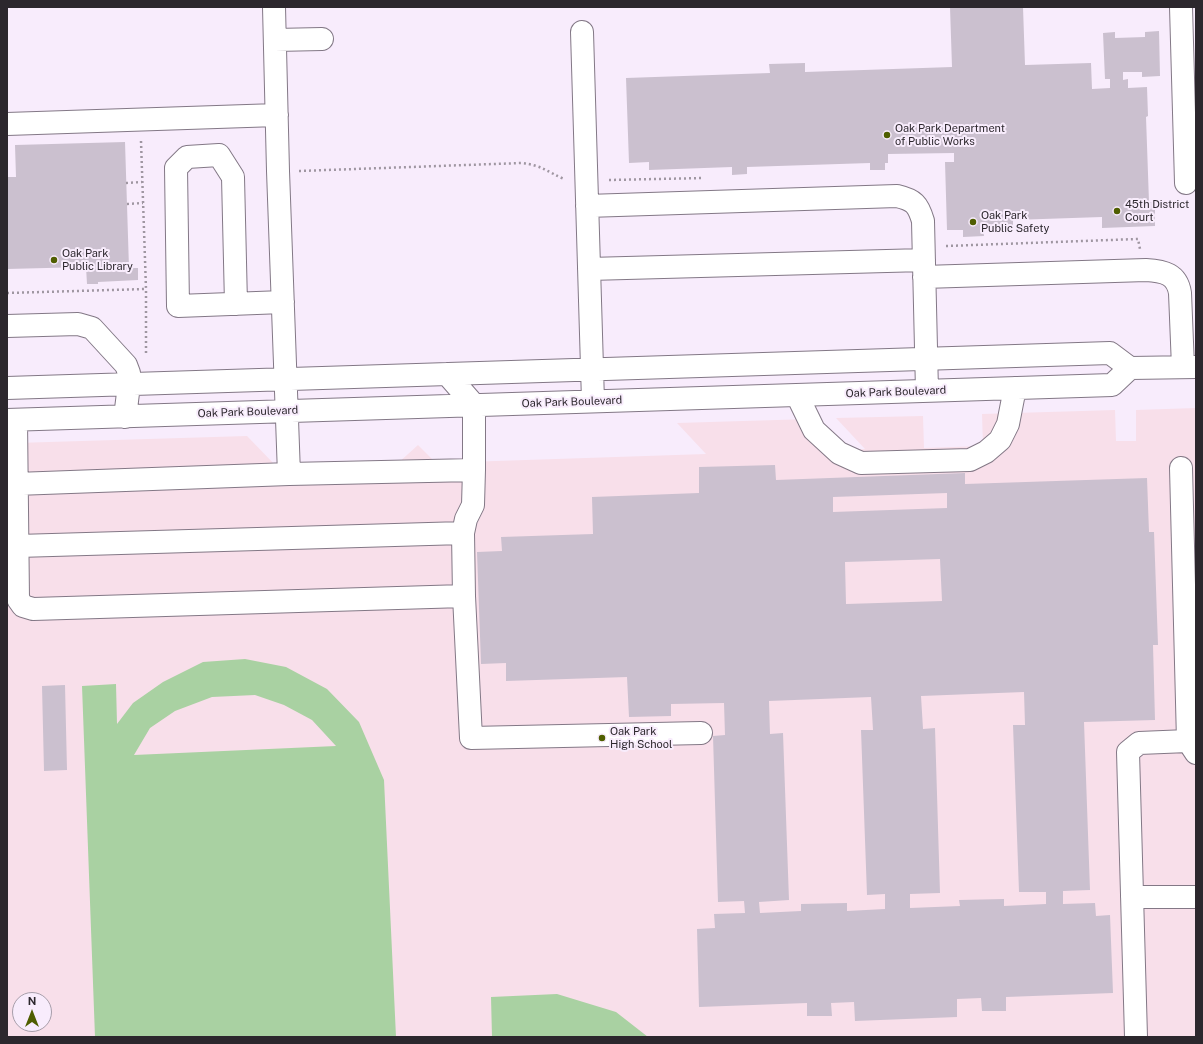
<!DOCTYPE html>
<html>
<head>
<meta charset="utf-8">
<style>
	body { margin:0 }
	#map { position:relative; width:1203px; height:1044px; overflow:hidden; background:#f8ecfc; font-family:"Public Sans",sans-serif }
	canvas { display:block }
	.frame { position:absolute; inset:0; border:8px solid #2c272d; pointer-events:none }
	.north { position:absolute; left:12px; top:992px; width:40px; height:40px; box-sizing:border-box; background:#f8ecfc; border:1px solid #a69da9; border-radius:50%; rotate:0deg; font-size:11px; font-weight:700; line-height:16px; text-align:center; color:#2c272d }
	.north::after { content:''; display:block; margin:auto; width:14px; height:18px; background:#4f5e00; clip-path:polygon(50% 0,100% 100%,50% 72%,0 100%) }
</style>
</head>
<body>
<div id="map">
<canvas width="1203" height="1044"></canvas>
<div class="frame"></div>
<div class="north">N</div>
</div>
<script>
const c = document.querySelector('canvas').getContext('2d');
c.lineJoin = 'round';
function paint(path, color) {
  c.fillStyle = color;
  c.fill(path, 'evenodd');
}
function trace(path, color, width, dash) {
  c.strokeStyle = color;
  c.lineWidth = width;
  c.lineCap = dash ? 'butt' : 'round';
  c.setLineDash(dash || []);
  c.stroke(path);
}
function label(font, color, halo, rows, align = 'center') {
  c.font = font + ' "Public Sans",sans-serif';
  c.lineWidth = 4;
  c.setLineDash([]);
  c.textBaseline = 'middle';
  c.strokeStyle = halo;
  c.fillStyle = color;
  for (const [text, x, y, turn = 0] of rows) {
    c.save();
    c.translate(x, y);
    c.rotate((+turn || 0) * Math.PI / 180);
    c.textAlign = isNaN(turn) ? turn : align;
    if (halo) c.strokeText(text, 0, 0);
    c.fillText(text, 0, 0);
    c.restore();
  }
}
paint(new Path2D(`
	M1196 408V1037H7V477L16 443 247 436 278 468 397 464 418 445 436 463 706 454 677 423 810 419 839 451 865 449 836 418 923 416 924 448 983 446 982 414 1115 410 1116 441H1136V410ZM20 1000H44V1024H20Z`), '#f8dfea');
paint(new Path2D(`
	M245 659 286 667 327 689 359 722 384 780 396 1037H95L82 686 116 684 117 724 133 703 163 682 203 662ZM255 695 284 705 312 720 336 746 134 755 150 728 175 711 212 697Z
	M557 994 616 1012 648 1037H492L491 997Z`), '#a9d1a2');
paint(new Path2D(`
	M950 7H1023L1025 65 1091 63 1092 89 1110 88V79H1105L1103 33 1115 32V38L1145 37V32L1159 31 1160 76 1142 77V72H1123V80L1128 79V88L1147 87 1148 116 1146 117 1149 202H1155V226L1102 228V217L1013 220V228L983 229 984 236 963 237V230H947L945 162H954V153L888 154V163H885V170H870V163L747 167V174L732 175V167L649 170V162L629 163 626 78 770 73 769 64 805 63V72L952 67Z
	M125 142 129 268H138V280L98 282V284H87L86 267 7 269V177H16L15 145Z
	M775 465 776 480 965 473V484L1147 478 1149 532H1154L1158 645H1153L1155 720 1084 722 1090 890 1063 891V904L1095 903 1096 916 1110 915 1113 993 1006 997V1011H982L981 998 957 999V1017L855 1021 854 1002 831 1003 832 1016H807V1003L699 1007 697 929 715 928 714 914 745 913 744 901 718 902 713 736 725 735 724 703 671 704V716L629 717 627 677 506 681V663L481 664 477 552 502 551 501 537 593 534 592 497 699 493V467ZM947 493V508L833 512V497ZM940 559 942 601 846 604 845 562ZM1024 692 1025 725H1013L1019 892H1046V904L1004 906V899L959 900 960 906 910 908V894L940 893 935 728 923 729 921 696ZM871 697 873 730H861L867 895 885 894V909L847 911V903L801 904V911L760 913 759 902 789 900 783 733 770 734 769 701Z
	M65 685 67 770 44 771 42 686Z`), '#cbc0cf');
const minor = new Path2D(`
	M274 7 278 171 289 474
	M1181 7 1186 183
	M582 32 593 401
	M275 40 322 39
	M7 124 277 115
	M587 206 897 196C914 200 918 204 923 221L927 391
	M589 269 924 260
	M924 277 1146 270C1164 271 1177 274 1180 293L1183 367
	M236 304 233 177 219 155 187 157 176 168 178 306 283 302
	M7 326 78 324 92 328 126 365 129 373V385L125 417
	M7 388 1110 353 1130 368 1196 367
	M797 395 814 430 839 453 861 463 970 460 986 452 1000 440 1008 424 1015 388
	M7 420 1112 385 1130 368
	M16 420 18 599 23 606 33 609 464 596 463 533 466 519 473 505 474 470V405L447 374
	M1181 468 1188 741
	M16 484 289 474 474 470
	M18 546 463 533
	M464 596 471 738 701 733
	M1132 897H1196
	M1136 1037 1128 752 1139 743 1188 741 1196 753`);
trace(minor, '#837886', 24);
trace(new Path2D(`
	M141 141 146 289V354
	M299 171 522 163C541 165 548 172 564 179
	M609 180 704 178
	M126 183 142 182
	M127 204 143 203
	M946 246 1138 239 1140 249
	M7 293 146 289`), '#9f96a1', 2.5, [2, 3]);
trace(minor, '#fff', 22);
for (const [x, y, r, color] of [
	[887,135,4,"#4f5e00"],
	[1117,211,4,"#4f5e00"],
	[973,222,4,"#4f5e00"],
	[54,260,4,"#4f5e00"],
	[602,738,4,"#4f5e00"]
]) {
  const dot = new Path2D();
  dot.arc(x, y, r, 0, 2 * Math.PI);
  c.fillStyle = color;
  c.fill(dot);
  trace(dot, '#f8ecfc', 1.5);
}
label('11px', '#2c272d', '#f8ecfc', [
	["Oak Park Department",895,129],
	["of Public Works",895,142],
	["45th District",1125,205],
	["Court",1125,218],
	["Oak Park",981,216],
	["Public Safety",981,229],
	["Oak Park",62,254],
	["Public Library",62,267],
	["Oak Park",610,732],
	["High School",610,745]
], 'left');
label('11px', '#2c272d', '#f8ecfc', [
	["Oak Park Boulevard",896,392,-2],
	["Oak Park Boulevard",572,402,-2],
	["Oak Park Boulevard",248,412,-2]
]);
</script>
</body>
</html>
